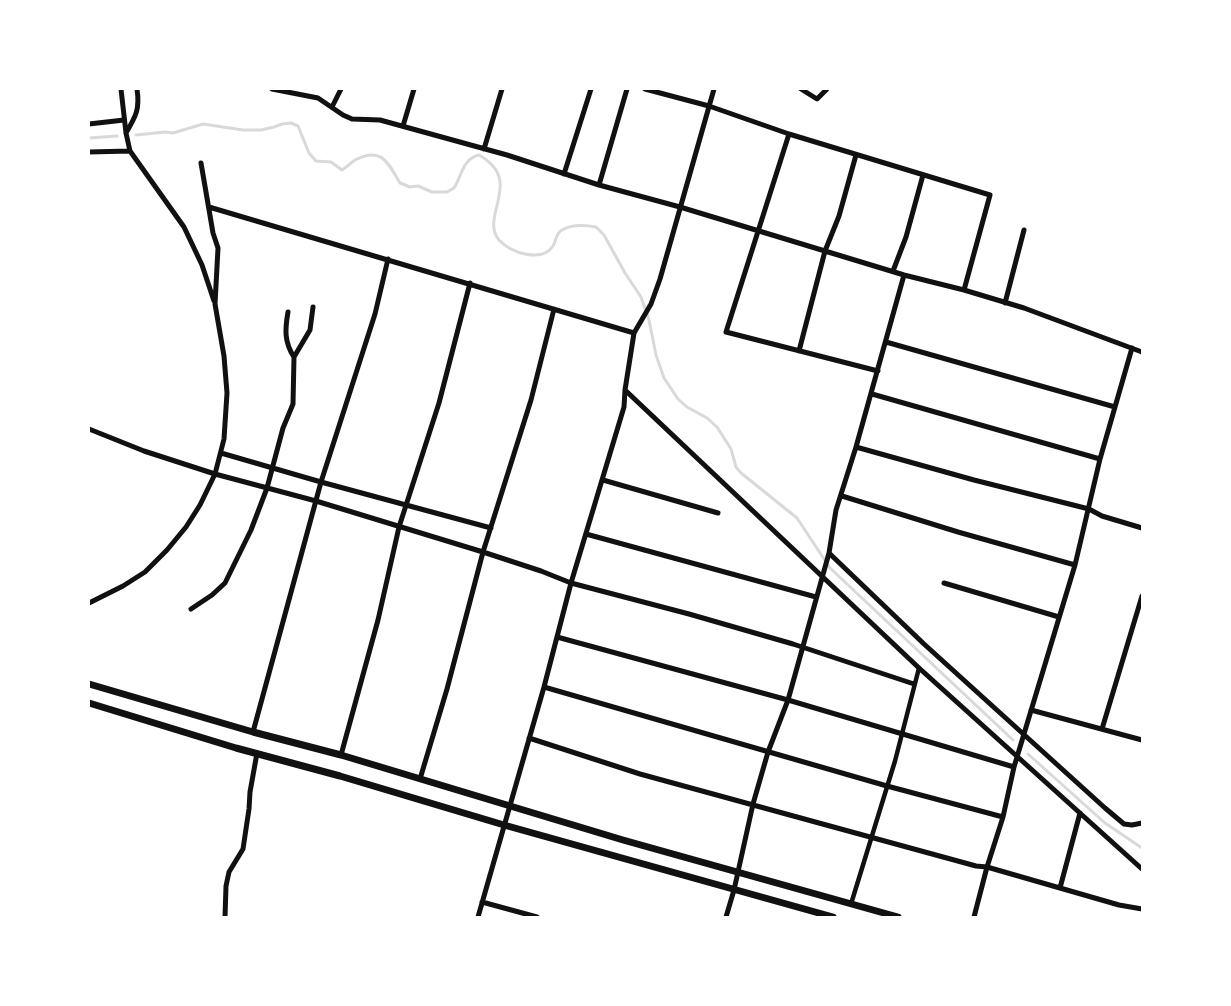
<!DOCTYPE html>
<html>
<head>
<meta charset="utf-8">
<style>
	body { margin:0 }
	#map { position:relative; width:1231px; height:1006px; overflow:hidden; background:#fff; font-family:Rubik,sans-serif }
	canvas { display:block }
	.frame { position:absolute; inset:0; border:90px solid #fff; pointer-events:none }
</style>
</head>
<body>
<div id="map">
<canvas width="1231" height="1006"></canvas>
<div class="frame"></div>
</div>
<script>
const c = document.querySelector('canvas').getContext('2d');
c.lineJoin = 'round';
function trace(path, color, width, dash) {
  c.strokeStyle = color;
  c.lineWidth = width;
  c.lineCap = dash ? 'butt' : 'round';
  c.setLineDash(dash || []);
  c.stroke(path);
}
trace(new Path2D(`
	M136 135 165 132 173 133 203 124 243 130H261L274 127 282 124 291 123 298 126 309 153 316 161 331 162 342 170C347 167 351 163 355 160 382 146 388 163 400 183L410 187 418 186 432 192H447L454 188C462 176 462 159 479 155 525 181 479 216 499 240 511 253 542 263 553 246 557 240 555 234 562 230 572 224 585 225 596 227L604 235 625 273 641 297 649 320 656 355 664 378 678 399 687 407 707 418 717 427 731 449 736 467 741 473 797 518 830 568 1013 740
	M89 138 117 136
	M1028 754 1105 823 1142 848`), '#d9d9d9', 3);
trace(new Path2D(`
	M851 904 895 761 919 668`), '#111', 4.5);
trace(new Path2D(`
	M121 89 126 133 130 151 184 227 202 265 214 301
	M272 89 318 98 343 115 352 119 380 120 507 155 599 185 680 207 904 275 964 290 1024 308 1142 352
	M645 89 709 106 789 134 990 195 964 290
	M801 89 817 99 827 89
	M332 107 341 89
	M89 124 124 120
	M403 126 414 89
	M126 133C136 116 140 109 137 89
	M789 134 726 332 878 371
	M484 149 502 89
	M89 152 130 151
	M564 174 591 89
	M599 185 627 89
	M209 207 634 333
	M893 271 906 237 923 175
	M1005 303 1024 230
	M288 312C285 329 284 342 294 357
	M886 342 1115 407
	M799 351 825 251 839 216 856 155
	M625 390 919 668 1142 869
	M872 394 1100 459
	M89 429 144 451 215 474 316 501 483 552 541 571 571 583 689 614 793 644 914 684
	M856 447 974 480 1089 509 1102 516 1142 528
	M221 453 321 482 491 528
	M603 480 718 513
	M842 496 958 532 1075 565
	M586 534 816 597
	M829 553 924 644 1105 808 1124 824 1132 825 1142 823
	M944 583 1059 617
	M89 603 123 586 145 572 167 550 186 527 200 505 215 474 224 439 227 393 224 356 215 304 218 248 213 233 201 163
	M191 609 212 595 225 583 251 530 267 488 283 428 293 404 294 357 310 330 313 307
	M557 637 788 700 1014 767
	M544 687 887 786 1003 817
	M1031 710 1142 740
	M1102 729 1142 596
	M253 732 321 482 375 314 388 259
	M529 738 640 774 976 866 987 867 1119 905 1142 909
	M341 755 378 620 399 527 439 403 470 283
	M420 779 447 689 483 552 531 400 554 309
	M1060 888 1080 813
	M482 902 537 917
	M225 917 226 886 229 872 243 849 249 809 250 792 257 753
	M478 917 544 687 571 583 624 407 625 390 634 333 651 304 660 279 714 89
	M726 917 734 890 753 804 768 752 788 700 829 553 836 510 856 447 904 275
	M974 917 987 867 1003 817 1014 767 1075 565 1100 459 1132 348`), '#111', 5);
trace(new Path2D(`
	M89 684 253 732 341 755 623 840 898 917
	M89 703 236 748 340 776 504 825 833 917`), '#111', 7);
</script>
</body>
</html>
